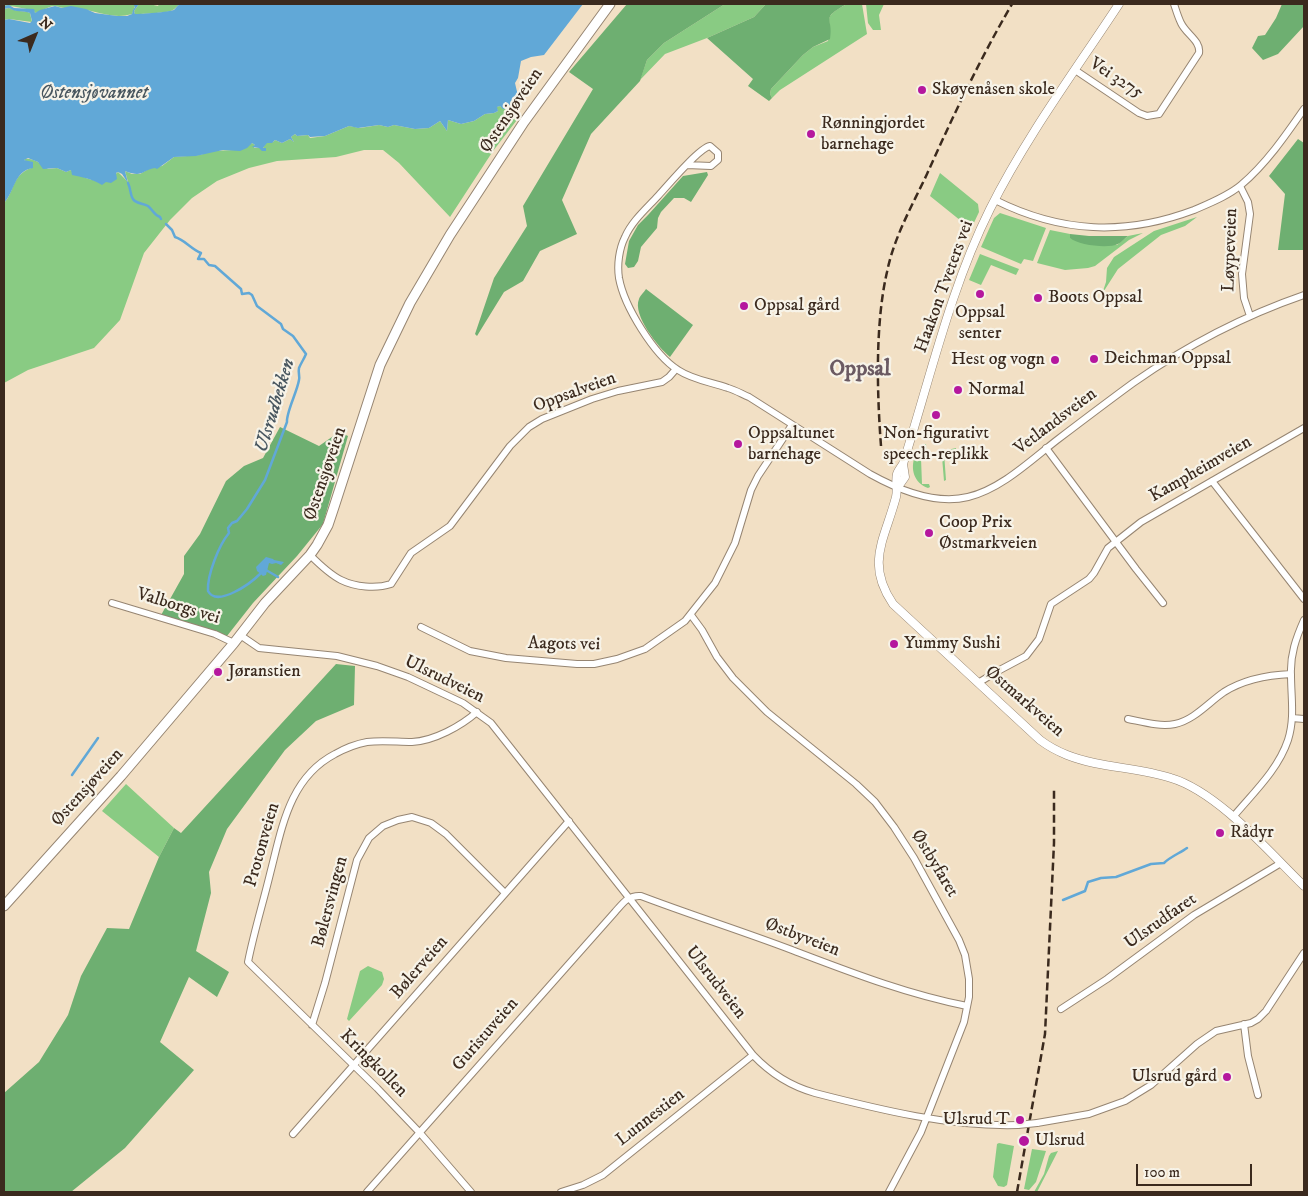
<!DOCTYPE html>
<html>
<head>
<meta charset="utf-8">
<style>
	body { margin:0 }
	#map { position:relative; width:1308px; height:1196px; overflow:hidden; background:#f2e0c5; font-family:"IM FELL DW Pica",serif }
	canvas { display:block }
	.frame { position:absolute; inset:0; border:5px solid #3b2a1e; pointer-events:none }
	.north { position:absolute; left:10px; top:10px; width:50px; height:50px; -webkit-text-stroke:4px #f7f3e8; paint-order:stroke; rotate:44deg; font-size:14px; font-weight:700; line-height:20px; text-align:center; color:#3b2a1e }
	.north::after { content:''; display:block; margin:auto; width:18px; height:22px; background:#3b2a1e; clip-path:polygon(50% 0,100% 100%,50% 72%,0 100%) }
	.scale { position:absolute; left:1136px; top:1164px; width:116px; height:22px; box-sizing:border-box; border:2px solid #3b2a1e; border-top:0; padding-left:6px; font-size:15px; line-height:18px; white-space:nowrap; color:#3b2a1e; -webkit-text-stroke:4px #f7f3e8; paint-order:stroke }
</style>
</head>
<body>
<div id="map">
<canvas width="1308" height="1196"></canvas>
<div class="frame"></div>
<div class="north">N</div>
<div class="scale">100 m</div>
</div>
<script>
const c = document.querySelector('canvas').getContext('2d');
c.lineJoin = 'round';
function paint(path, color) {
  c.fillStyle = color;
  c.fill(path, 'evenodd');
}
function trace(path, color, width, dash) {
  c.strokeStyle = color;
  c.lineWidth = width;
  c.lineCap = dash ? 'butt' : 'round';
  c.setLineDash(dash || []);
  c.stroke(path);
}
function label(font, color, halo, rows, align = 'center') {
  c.font = font + ' "IM FELL DW Pica",serif';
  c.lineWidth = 4.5;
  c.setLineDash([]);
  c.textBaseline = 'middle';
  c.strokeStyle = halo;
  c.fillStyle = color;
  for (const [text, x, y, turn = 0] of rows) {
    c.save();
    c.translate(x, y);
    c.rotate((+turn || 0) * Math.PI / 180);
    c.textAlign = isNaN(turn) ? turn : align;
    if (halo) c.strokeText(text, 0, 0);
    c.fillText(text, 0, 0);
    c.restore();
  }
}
paint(new Path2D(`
	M4 4H133L135 6 132 14C109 21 88 6 65 8 61 8 58 6 53 6 48 7 41 11 35 13L34 11C27 9 9 5 4 6Z
	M139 4H149L158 6 159 4H180C178 5 175 9 173 10 169 13 142 14 135 14L134 11Z
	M725 4H766L754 17 707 38 665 54 640 80 647 60 664 43Z
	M847 4H862L867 34 780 90 772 98 770 94 771 89 803 55 813 47 828 41C836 18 817 20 847 4Z
	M866 4H884L879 15 881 30H873L868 23Z
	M9 8C16 12 23 10 30 13L32 22 9 19 4 20V9Z
	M500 106 504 109 510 108 520 116 493 151 450 217 399 163 383 150H364L336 157 277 161 249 168 217 181 192 198 170 220 144 253 120 320 94 348 28 370 4 383V203C15 191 11 176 31 168L24 159C32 157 42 164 48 169L57 168 66 172 71 170C83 178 92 181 106 182L118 172 128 182 125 171 132 174H140L150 168 162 166 174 157 200 155 211 151 234 150 252 143 255 145 254 148H263L266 143 273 142 275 140 282 143 290 139 294 142 291 137 295 134 297 136 308 135 310 138 325 136 349 126 360 128 379 125 388 127 394 125 415 129 429 128 440 121 447 131 448 120 461 124 474 121 485 114 494 113 498 111 496 107Z
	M940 173 978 204 979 212 971 229 930 196Z
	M1000 213 1046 228 1033 261 1024 259 1021 264 981 247 994 218Z
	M1197 217 1185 226 1161 235 1118 269 1102 294 1106 282 1107 268 1114 257 1154 231Z
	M1050 230 1070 234V238L1117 245 1128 236 1143 233 1129 240 1095 266 1088 268 1065 270 1037 263Z
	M980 254 1019 269 1016 275 991 265 981 285 969 280Z
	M923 444H926L927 457 921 458 922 484H929L930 487 928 488C914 483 910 469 915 456L920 454Z
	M956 448V450L944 453 946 480 944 481 942 457H935L934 453Z
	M126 784 174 828 159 857 102 811Z
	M368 966 382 972 384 979 382 985 349 1021 347 1019 360 971Z
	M999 1143 1014 1146 1007 1185 1004 1187 998 1186 993 1177 997 1144Z
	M1032 1149 1046 1151 1036 1182 1029 1190 1024 1189Z
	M1058 1151 1037 1192H1034L1044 1174 1049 1156 1051 1153Z`), '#89cb83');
paint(new Path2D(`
	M627 4H725L664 43 647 60 640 81 591 134 562 200 577 234 540 251 523 281 504 292 477 336 475 334 494 278 527 226 523 206 593 89 569 72Z
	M766 4H847C819 19 834 17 830 39L813 47 803 55 771 89 770 94 772 98 769 101 748 86 753 79 707 38 754 17Z
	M1282 4H1304V26L1278 54 1263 60 1252 48 1258 36 1265 35 1276 18Z
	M1298 139 1304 143V250H1278L1285 194 1269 176Z
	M707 172 708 175 691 202 684 198H674L661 212 658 218 657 228 641 247 638 261 634 267 628 268 625 264 629 241 638 225 648 215 683 176Z
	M1070 234 1089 236H1128C1125 238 1122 242 1118 244 1108 249 1078 245 1070 238Z
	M646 289 693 325 670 357C659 348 632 315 639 299 640 296 644 292 646 289Z
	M280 427 319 446 339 432 348 436 323 524 297 556 253 603 227 636 160 617 184 574V556L200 534 226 481 244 466 263 458Z
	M336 664 355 666 354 705 316 721 285 750 227 829 209 872 211 893 196 951 229 972 217 997 189 977 160 1042 194 1070 125 1148 71 1192H4V1093L39 1062 68 1015 81 976 107 928 129 929 159 857 174 828 181 833Z`), '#6eaf71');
paint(new Path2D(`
	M133 4H139L134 11 135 14C141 14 169 12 174 10 175 9 178 5 180 4H583L544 55 531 57 521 61 518 78 515 83 518 96 510 108 503 109 500 106 497 107 498 111 494 113 485 114 474 121 461 124 448 120 447 131 440 121 429 128 415 129 394 125 388 127 379 125 358 128 349 126 325 136 310 137 308 135 297 136 295 134 291 137 294 142 290 139 282 143 275 140 272 143H267L263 148H266V151H262L259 148 252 147 255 145 252 143 247 148 240 151 223 150 196 156 174 157 157 169 155 168C140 171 143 178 125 171L128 183 122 174 118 172 116 173 117 179 111 183 106 182 102 185C93 179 81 177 72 175L71 170 66 172 57 168 43 169 38 162 28 158 24 160 33 162V168C14 171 15 191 4 203V20L9 19 30 23 32 21 30 13C23 10 16 13 9 8L4 9V6L9 5 14 8 34 9 35 13 40 10 55 6 62 8 71 6 86 9 95 13 117 16H127L132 14 133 10 135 7Z
	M266 557 273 559 274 560 284 562 281 565 276 563 272 564 269 563 266 575 263 576 257 571 256 567Z`), '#61a8d7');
trace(new Path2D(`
	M128 183C131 189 130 195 133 199 136 204 143 203 148 206 153 210 154 215 160 217L161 219
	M166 224 172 230 175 237C185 240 191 249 201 253L198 259H204L209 265 215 266 241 289 242 294 249 293 252 295 257 306 281 324 283 329 293 336 306 354C304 359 301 363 299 368 298 373 300 376 299 380 297 392 286 413 287 422L265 480 247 509 237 521 232 523 228 528 229 533C219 545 207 575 208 591 217 608 251 583 260 574
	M266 570 278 577
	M72 775 98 738
	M1063 900 1085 891 1088 882 1101 878 1116 877 1151 864 1164 863C1170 857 1180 853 1187 848`), '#61a8d7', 2.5);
const minor = new Path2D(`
	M1075 70 1139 113 1147 116 1159 114 1199 53C1201 41 1186 34 1181 23 1178 17 1176 10 1174 4
	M687 165 711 166 718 160V153L710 146C699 148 668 185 658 196 646 209 632 221 625 237 619 249 617 265 619 278 624 306 654 355 678 370 693 380 711 382 728 388 735 390 742 394 749 397L870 474C897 489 936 505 968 497 1001 489 1030 461 1057 440 1082 421 1107 402 1133 383 1186 346 1243 316 1304 295
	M1240 186 1248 202 1250 214 1242 274 1244 298 1250 316
	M995 200C1061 233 1125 236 1194 210 1210 203 1228 196 1241 185 1266 164 1286 135 1304 109
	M1046 448 1136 569 1163 603
	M1212 481 1304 599
	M310 555C319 564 329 574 341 580 355 587 376 589 391 584L411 553 450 526 510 446 529 427 542 419 592 399 618 391 662 382 669 377 676 369
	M112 603 215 634 234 643
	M691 615 702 630 717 657 733 678 767 712 856 784 875 802 894 827 914 858 959 940 965 955 969 979V997L964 1022 921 1132 889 1192
	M421 627 470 651 506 658 577 664H594L617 659 645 649 685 621 715 583 735 543 751 490 758 476 792 425
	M240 635 259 648 337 656 377 666 408 677 463 703 491 723 753 1055C771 1074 790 1086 815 1093 881 1110 950 1127 1018 1125
	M978 683 996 672 1026 656 1039 639 1051 604 1089 579 1094 573 1108 548 1141 522 1304 428
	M1292 718 1304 719
	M1128 719C1143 722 1160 727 1175 724 1194 720 1208 703 1224 692 1243 680 1268 675 1291 674
	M1233 817C1253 793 1278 770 1288 740 1295 718 1291 697 1291 675 1290 655 1296 638 1304 620
	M1061 1009 1107 979 1194 915 1281 863
	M1244 1024 1248 1056 1258 1095
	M312 1025 325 983 357 860 369 838 383 826 398 820 412 817 431 823 446 834 505 893
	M1037 1123 1089 1114 1125 1101 1151 1085 1197 1044 1216 1031 1251 1023 1258 1019 1266 1011 1304 953
	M293 1134 569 821
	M367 1192 615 912C623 903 628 895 641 896 691 915 742 931 792 950 850 972 906 994 967 1006
	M471 1192 420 1133 377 1088 248 962C254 932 263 903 270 874 282 828 289 778 335 754 344 749 356 744 367 742 382 740 397 742 412 742 434 741 461 726 477 712
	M561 1192 583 1185 603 1175 753 1055`);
const tertiary = new Path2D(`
	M1119 4C1075 71 1026 137 990 209 950 289 930 379 903 464 901 467 898 471 897 474 895 480 898 489 896 497 885 539 865 563 893 604L1040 740C1048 746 1057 751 1067 755 1100 768 1137 767 1171 778 1218 792 1269 852 1304 886
	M898 487 905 477 903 464`);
const secondary = new Path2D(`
	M4 906 121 776 234 643 265 603 310 555 317 545 328 525 334 507 380 365 410 303 450 235 524 122 610 4`);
trace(minor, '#968572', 8);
trace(tertiary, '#968572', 9);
trace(secondary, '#968572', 11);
trace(minor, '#fff', 6);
trace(tertiary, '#fff', 8);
trace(secondary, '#fff', 9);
trace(new Path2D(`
	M881 446C877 393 875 324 887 272 894 237 912 206 927 174 953 116 980 59 1012 4
	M1017 1192 1045 1034 1054 843V788`), '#3b2a1e', 2.5, [8, 4]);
const minorBridge = new Path2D(`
	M1018 1125 1037 1123`);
trace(minorBridge, '#968572', 8, []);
trace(minorBridge, '#fff', 6);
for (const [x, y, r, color] of [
	[922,90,5,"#b5179e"],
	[811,134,5,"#b5179e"],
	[980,294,5,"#b5179e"],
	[1038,298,5,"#b5179e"],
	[744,306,5,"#b5179e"],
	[1094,359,5,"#b5179e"],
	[1055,360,5,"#b5179e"],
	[958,390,5,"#b5179e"],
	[936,415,5,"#b5179e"],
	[738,444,5,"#b5179e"],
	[929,533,5,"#b5179e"],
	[894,644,5,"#b5179e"],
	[218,672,5,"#b5179e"],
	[1220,833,5,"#b5179e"],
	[1227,1077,5,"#b5179e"],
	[1020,1120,5,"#b5179e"],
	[1024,1141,6,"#b5179e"]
]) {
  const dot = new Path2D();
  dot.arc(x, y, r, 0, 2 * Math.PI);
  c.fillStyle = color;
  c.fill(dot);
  trace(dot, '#f7f3e8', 2);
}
label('18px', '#3b2a1e', '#f7f3e8', [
	["Vei 3275",1116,79,33],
	["Østensjøveien",512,111,-56],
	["Løypeveien",1231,250,-88],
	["Haakon Tveters vei",945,287,-70],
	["Oppsalveien",575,393,-20],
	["Vetlandsveien",1056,422,-37],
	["Kampheimveien",1201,470,-30],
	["Østensjøveien",326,474,-71],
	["Valborgs vei",178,607,17],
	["Aagots vei",564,645,1],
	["Ulsrudveien",444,680,26],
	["Østmarkveien",1024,702,41],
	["Østensjøveien",88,788,-48],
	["Protonveien",263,845,-74],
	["Østbyfaret",934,864,59],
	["Bølersvingen",331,902,-75],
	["Ulsrudfaret",1161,922,-35],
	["Østbyveien",802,938,21],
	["Bølerveien",420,968,-49],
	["Ulsrudveien",715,983,52],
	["Guristuveien",486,1035,-49],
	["Kringkollen",373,1064,45],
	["Lunnestien",651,1118,-38]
]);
label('18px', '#3b2a1e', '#f7f3e8', [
	["Skøyenåsen skole",932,90],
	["Rønningjordet",821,124],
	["barnehage",821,145],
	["Boots Oppsal",1048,298],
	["Oppsal gård",754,306],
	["Oppsal",980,313,"center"],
	["senter",980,334,"center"],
	["Deichman Oppsal",1104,359],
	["Hest og vogn",1045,360,"right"],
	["Normal",968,390],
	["Oppsaltunet",748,434],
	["barnehage",748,455],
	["Non-figurativt",936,434,"center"],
	["speech-replikk",936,455,"center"],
	["Coop Prix",939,523],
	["Østmarkveien",939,544],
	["Yummy Sushi",904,644],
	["Jøranstien",228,672],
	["Rådyr",1230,833],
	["Ulsrud gård",1217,1077,"right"],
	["Ulsrud T",1010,1120,"right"],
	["Ulsrud",1035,1141]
], 'left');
label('italic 19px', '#48565f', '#f7f3e8', [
	["Østensjøvannet",94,94],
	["Ulsrudbekken",276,406,-73]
]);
label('bold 22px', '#6b5a62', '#f7f3e8', [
	["Oppsal",860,370]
]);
</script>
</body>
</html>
